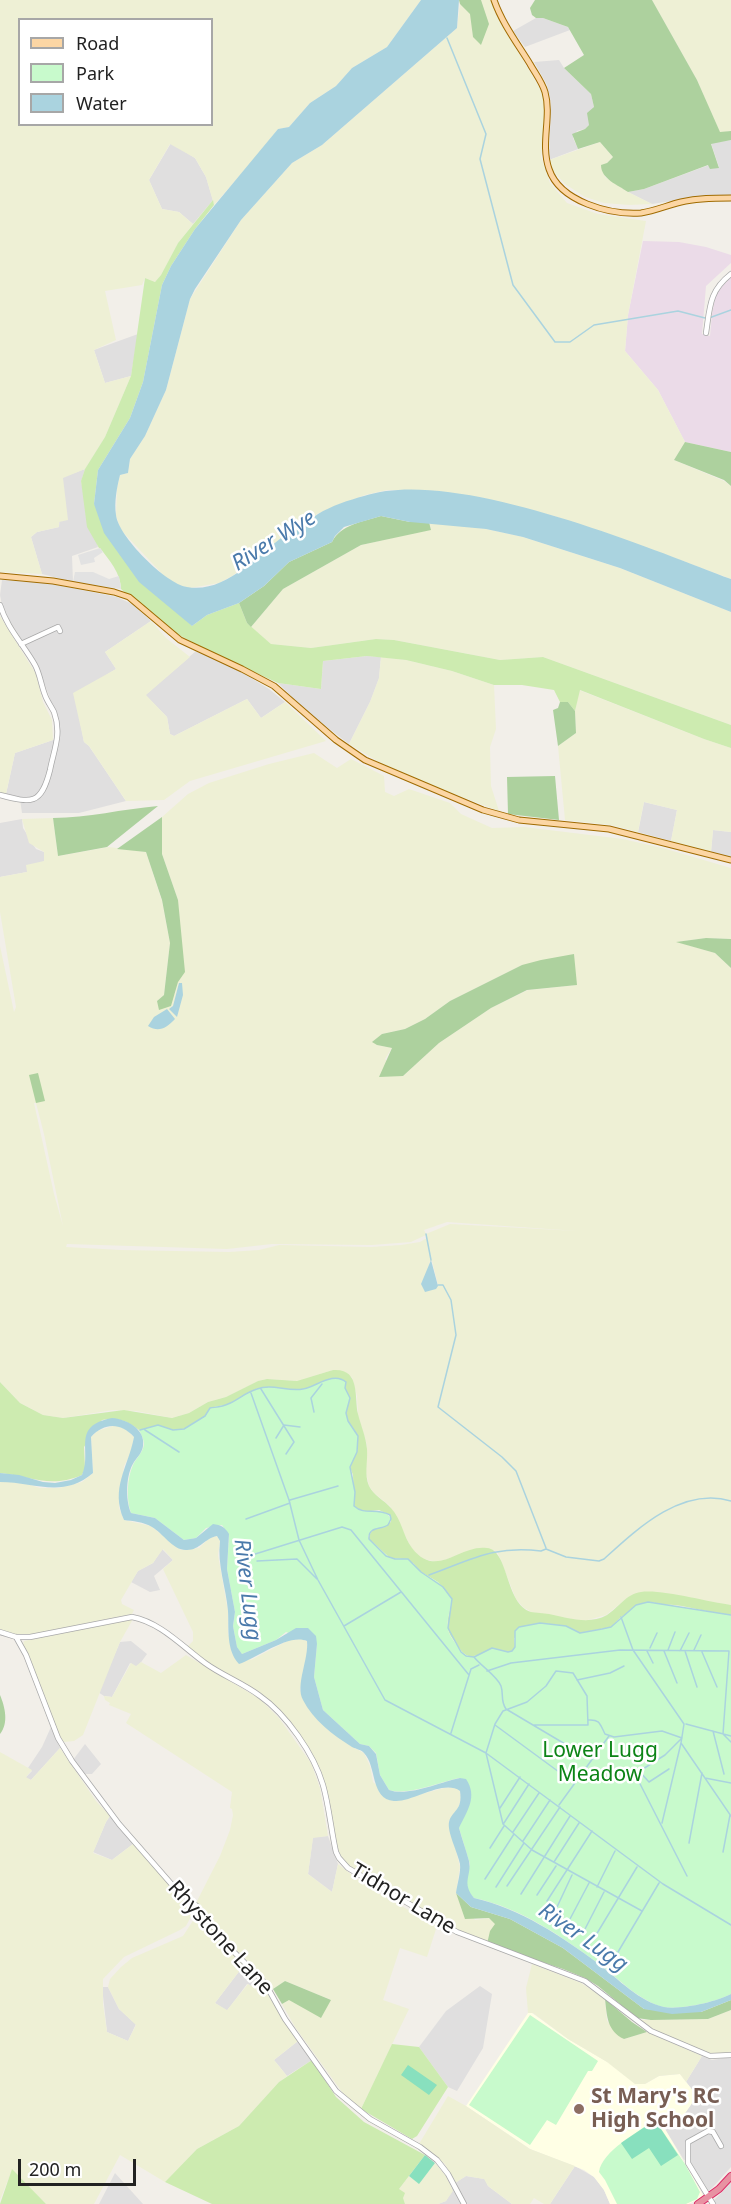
<!DOCTYPE html>
<html>
<head>
<meta charset="utf-8">
<style>
	body { margin:0 }
	#map { position:relative; width:731px; height:2204px; overflow:hidden; background:#f2efe9; font-family:"Noto Sans",sans-serif }
	canvas { display:block }
	.legend { position:absolute; left:18px; top:18px; width:195px; height:108px; box-sizing:border-box; background:#fff; border:2px solid #a7a7a7; margin:0; padding:8px 10px; list-style:none; font-size:18px; color:#222 }
	.legend li { display:flex; align-items:center; gap:12px; height:30px }
	.legend b { width:30px; border:2px solid #a7a7a7 }
	.scale { position:absolute; left:18px; top:2159px; width:118px; height:27px; box-sizing:border-box; border:3px solid #222; border-top:0; padding-left:8px; font-size:18px; line-height:21px; white-space:nowrap; color:#222; -webkit-text-stroke:4px #fff; paint-order:stroke }
</style>
</head>
<body>
<div id="map">
<canvas width="731" height="2204"></canvas>
<ul class="legend">
<li><b style="height:8px;background:#fcd6a4"></b>Road</li>
<li><b style="height:16px;background:#c8facc"></b>Park</li>
<li><b style="height:16px;background:#aad3df"></b>Water</li>
</ul>
<div class="scale">200 m</div>
</div>
<script>
const c = document.querySelector('canvas').getContext('2d');
c.lineJoin = 'round';
function paint(path, color) {
  c.fillStyle = color;
  c.fill(path, 'evenodd');
}
function trace(path, color, width, dash) {
  c.strokeStyle = color;
  c.lineWidth = width;
  c.lineCap = dash ? 'butt' : 'round';
  c.setLineDash(dash || []);
  c.stroke(path);
}
function label(font, color, halo, rows, align = 'center') {
  c.font = font + ' "Noto Sans",sans-serif';
  c.lineWidth = 5;
  c.setLineDash([]);
  c.textBaseline = 'middle';
  c.strokeStyle = halo;
  c.fillStyle = color;
  for (const [text, x, y, turn = 0] of rows) {
    c.save();
    c.translate(x, y);
    c.rotate((+turn || 0) * Math.PI / 180);
    c.textAlign = isNaN(turn) ? turn : align;
    if (halo) c.strokeText(text, 0, 0);
    c.fillText(text, 0, 0);
    c.restore();
  }
}
paint(new Path2D(`
	M536 18H543L568 27 570 30 525 47 513 31Z
	M559 60 564 68 591 94 594 107 589 125 585 129 577 131 573 138 578 149 549 160 551 102 547 85 534 62Z
	M731 140V198L698 197 652 204 628 192 644 189 709 165 719 167 711 143Z
	M171 143 195 158 206 177 213 200 193 224 179 212 162 209 149 180Z
	M138 334 131 376 105 383 94 350Z
	M85 469 81 482 98 547 72 556 73 582 42 574 31 537 37 532 59 527 63 477Z
	M2 580 47 583 117 597 132 604 151 621 105 652 116 669 75 695 84 742 89 746 126 801 79 813H22L20 799 6 794 15 753 59 738 56 714 36 662 3 610 0 595Z
	M196 651 230 665 269 689 285 702 261 718 247 699 174 736 170 734 167 717 145 695Z
	M367 656 381 657 379 678 370 702 349 744 306 711 278 683 321 689 323 661Z
	M644 802 677 810 671 841 638 832Z
	M22 819 23 828 36 849 44 852V861L27 872 0 877V823Z
	M713 830 731 832V857L711 852Z
	M162 1549 173 1560 154 1576 160 1590 150 1592 131 1582 138 1571 153 1563Z
	M131 1641 147 1654 139 1665 136 1667 130 1663 112 1697 104 1696 98 1692 120 1642Z
	M51 1727 60 1748 31 1780 25 1778 32 1771 28 1768 42 1747Z
	M85 1744 101 1764 92 1774H85L73 1760Z
	M110 1816 133 1844 112 1860 93 1852 106 1822Z
	M328 1836 338 1864 332 1892 308 1874 313 1837Z
	M244 1965 257 1978 251 1986 247 1984 227 2011 215 2003Z
	M480 1986 492 1994 483 2048 457 2091 448 2087 419 2047 446 2011Z
	M102 1987H108L119 2009 136 2024 128 2041 107 2032Z
	M298 2041 312 2060 287 2076 274 2060Z
	M702 2056 712 2060 731 2057V2167L713 2187 707 2192 689 2159 684 2160 665 2129 681 2119 697 2096 686 2082Z
	M575 2166 594 2177 604 2190 610 2204H550Z
	M115 2173 143 2204H99Z
	M466 2176 485 2179 488 2186 512 2204H438L446 2201 455 2183Z
	M731 2182V2204H710L723 2191Z`), '#e0dfdf');
paint(new Path2D(`
	M643 241 679 242 706 247 731 255V263L706 286 702 334 710 336 712 314 716 293 731 277V452L685 442 658 390 625 351 628 315Z`), '#ebdbe8');
paint(new Path2D(`
	M528 2013H532L568 2039 645 2084 659 2076 680 2074 697 2096 681 2119 665 2129 704 2197 688 2204H610L604 2190 594 2177 584 2170 530 2149 466 2106Z`), '#ffffe5');
paint(new Path2D(`
	M0 0H421L387 47 352 68 336 86 310 103 289 127 278 129 262 150 214 205 206 177 195 158 170 144 149 180 162 209 179 212 193 224 178 243 161 275 155 282 145 278 142 285 105 291 116 340 94 350 105 383 131 376 105 437 85 469 63 478 68 520 59 522V527L37 532 31 537 42 574 0 572ZM20 20H212V124H20Z
	M481 0H493L495 13 542 92 545 113 541 157 550 183 567 203 598 214 646 221 628 315 625 351 658 390 685 442 674 460 724 481 731 486V579L653 550 554 516 483 498 437 491 404 490H387L365 495 317 514 302 528 285 535 266 551 232 576 219 583 190 588 178 585 166 578 121 530 116 516 117 488 120 475 128 473 130 459 145 436 166 390 190 299 241 220 292 163 322 145 457 28 460 4 471 14 473 36Z
	M652 0H731V131L720 133 697 80Z
	M600 142 613 157 607 163 605 177 628 192 652 204 629 205 604 203 585 197 565 184 554 172 549 160Z
	M429 522 486 529 523 537 620 568 731 612V725L543 657 500 660 394 640 376 639 311 648 271 644 251 627 283 589 361 545 431 529Z
	M0 616 36 674 43 702 52 720 53 740 15 753 6 794 0 793Z
	M151 621 166 638 190 657 146 695 167 717 170 734 174 736 247 699 261 718 285 702 326 741 190 781 164 800 126 801 89 746 84 742 73 693 116 669 105 652Z
	M381 657 406 660 452 671 494 685 496 729 490 747 491 786 499 811 430 785 379 762 349 744 370 702 379 678Z
	M579 690 704 739 731 748V832L713 830 711 852 671 841 677 810 644 802 638 832 611 825 565 820 558 746 576 733 575 711Z
	M314 753 337 768 351 759 384 776 385 792 394 796 409 789 450 803 461 814 492 828 524 827 623 839 666 849 731 868V939L706 938 678 942 715 953 731 968V1605L626 1599 606 1615 584 1621 531 1612 523 1607 516 1599 497 1551 479 1548 438 1562 423 1559 412 1549 390 1506 374 1493 369 1486 366 1472 367 1445 358 1416 357 1396 352 1377 333 1370 298 1381 267 1379 258 1381 226 1397 208 1402 189 1413 172 1418 136 1411 113 1410 63 1418 43 1415 20 1403 0 1382V946L14 1012 16 1007 0 912V877L27 872 26 865 44 861V852L29 843 22 819 53 818 58 856 109 847 146 852 162 901 170 943 164 995 157 1001 175 994 178 982V900L162 854V817L188 794 209 783 269 764ZM522 965 576 985 528 990 491 1008 439 1043 403 1076 385 1059 392 1048 378 1045 382 1034 405 1029 425 1019 450 1001ZM34 1103H36L44 1134 63 1226 54 1194ZM447 1222 577 1231 450 1224 426 1234 424 1230ZM426 1235 427 1238 420 1242 401 1245 371 1247 279 1245 259 1250 229 1252 121 1250 66 1247 67 1244 227 1249 272 1244 372 1245 411 1242ZM430 1261H432L438 1285 421 1284 427 1273Z
	M116 1425 125 1428 134 1437 131 1453 124 1466 119 1508 124 1520 151 1526 181 1550 199 1548 209 1538 217 1536 220 1541 218 1555 228 1611V1634L251 1660 289 1640 302 1639 307 1641 308 1653 300 1690 351 1746 364 1753 370 1766 373 1782 395 1801 444 1788 455 1787 460 1791 461 1798 458 1810 449 1821 460 1867 456 1894 475 1920 489 1918 496 1924 487 1944 458 1931 351 1868 343 1861 336 1844 321 1774 310 1751 272 1705 218 1671 187 1647 193 1641V1632L163 1569 173 1560 163 1549 153 1563 138 1571 121 1600 122 1604 134 1610 132 1614 24 1636 13 1634 0 1629V1482H22L40 1488H59L82 1482 93 1473 91 1437 97 1431Z
	M133 1619 120 1642 83 1735 74 1741 64 1742 59 1736 23 1645 24 1641Z
	M186 1655 260 1699 279 1718 311 1763 320 1788 328 1836 313 1838 308 1874 332 1892 338 1864 366 1886 437 1926 427 1957 400 1948 383 2000 409 2009 361 2109 342 2092 295 2027 282 2004 289 2000H331L285 1981 273 1989 261 1974 233 1947 196 1903 220 1856 230 1830 233 1815 232 1809 230 1808 232 1792 126 1723 131 1714 109 1705 110 1703 105 1700 104 1696 112 1697 131 1663 136 1666 141 1662 161 1673Z
	M60 1748 96 1801 110 1816 106 1822 93 1853 112 1860 133 1844 178 1895 195 1909 186 1926 180 1930 124 1957 103 1979V2004L107 2032 128 2041 136 2025 119 2009 108 1987 110 1979 121 1967 132 1958 183 1936 198 1913 201 1914 218 1938 244 1965 215 2003 227 2010 248 1984 251 1986 257 1978 298 2041 274 2060 287 2076 279 2082 239 2126 197 2149 165 2182 120 2155 94 2204H46L12 2170 0 2200V1752L32 1770 26 1777 31 1780Z
	M532 1964 581 1983 605 1999 607 2021 624 2039 647 2032 702 2056 686 2082 680 2074 659 2076 645 2084H635L607 2062 568 2039 533 2013H528L526 1988Z
	M731 2010V2054H706L664 2035 637 2020 708 2019Z
	M448 2096 466 2106 530 2149 575 2166 550 2204H544L534 2198 530 2204H512L488 2186 484 2179 466 2176 455 2183 445 2164 419 2144Z
	M435 2163 446 2176 453 2191 446 2201 438 2204H405L399 2189 409 2176 419 2183Z`), '#eef0d5');
paint(new Path2D(`
	M213 200 214 205 195 229 171 266 162 285 143 382 130 418 98 470 94 504 192 626 207 615 239 603 247 623 271 644 311 648 376 639 394 640 500 660 543 657 731 725V748L704 739 580 690 575 711 568 702H560L554 690 522 685H494L452 671 406 660 367 656 323 661 321 689 278 683 204 649 167 628 121 589C121 573 109 560 100 548H99L87 527 81 481 85 469 105 437 131 376 145 278 155 282 161 275 178 243Z
	M333 1370C361 1368 354 1397 358 1414 361 1426 366 1437 367 1449 368 1462 364 1474 369 1486 374 1496 384 1500 391 1508 402 1520 403 1536 412 1548 437 1580 459 1544 487 1548 509 1550 505 1604 531 1612 537 1613 543 1613 549 1614 568 1618 589 1625 607 1615 618 1608 626 1594 641 1592 661 1589 708 1602 731 1605V1615C714 1613 698 1609 682 1606 671 1604 663 1606 652 1602L621 1617 611 1627 580 1633 566 1626 514 1638 515 1647 512 1651 508 1652 492 1648C477 1656 468 1663 457 1645 454 1640 448 1634 448 1628 446 1620 451 1608 452 1600L438 1582 421 1572 413 1563 403 1559 390 1558 369 1539C369 1528 382 1526 391 1522L390 1515 379 1510 363 1512 354 1506 353 1475 350 1467 357 1452 358 1436 348 1421 346 1413 350 1398 345 1388 323 1382 306 1389 295 1390 267 1387 256 1389 230 1404 214 1407 205 1416 184 1429 173 1430 161 1426 139 1430C127 1421 119 1417 102 1420L84 1447 85 1468 82 1475C49 1489 32 1476 0 1473V1382L20 1403 43 1415 63 1418 124 1410 172 1418 189 1413 208 1402 226 1397 258 1381 267 1379 297 1381Z
	M392 2044 419 2047 448 2087 417 2136 412 2139 361 2109Z
	M312 2060 336 2097 364 2122 425 2155 399 2189 405 2193 403 2198 405 2204H212L165 2182 197 2149 239 2126 279 2082Z
	M12 2169 46 2204H0Z`), '#cdebb0');
paint(new Path2D(`
	M459 0H481L489 24 481 45 473 37 470 14 460 4Z
	M535 0H652L697 80 720 132 731 131V140L711 144 719 168 710 169 708 165 644 189 628 192C618 185 601 179 601 165L607 163 613 157 600 142 578 149 572 134 585 129 589 125 587 113 594 107 591 94 564 68 584 55 568 27 543 18H536L532 15 530 8Z
	M685 442 731 452V486L724 480 674 460Z
	M381 516 410 522H429L431 530 361 545 283 589 251 627 247 623 239 603 264 586 289 562 332 542C341 524 363 522 381 516Z
	M560 702H568L575 711 576 733 558 746 553 710 558 708Z
	M555 776 559 820 508 814 507 777Z
	M158 806 107 847 58 856 53 818C88 818 122 809 158 806Z
	M162 817V854L178 900 185 972 178 982 171 1006 159 1010 157 1001 164 995 170 943 162 900 146 852 117 849Z
	M706 938 731 939V968L715 953 676 942Z
	M574 954 577 985 527 990 491 1008 439 1043 403 1076 379 1077 392 1048 377 1045 372 1042 382 1034 405 1029 425 1019 450 1001 522 965 541 960Z
	M38 1073 45 1101 36 1103 29 1075Z
	M0 1695C5 1707 9 1723 0 1734Z
	M456 1893 471 1907 510 1919 563 1948 644 2009 701 2012 731 2000V2010L708 2019 651 2020 637 2018 598 1986 585 1978 563 1969 487 1944 490 1931 495 1924 489 1918 465 1919Z
	M285 1981 331 2000 321 2018 289 2000 282 2004 273 1989Z
	M605 1999 632 2022 647 2032 624 2039C607 2031 607 2016 605 1999Z`), '#add19e');
paint(new Path2D(`
	M331 1378 342 1379 346 1382 345 1388 350 1398 346 1413 348 1421 358 1436 357 1452 350 1467 355 1492 354 1506C365 1517 382 1504 391 1519L386 1527 372 1530 368 1536 369 1539 390 1558 408 1559 421 1572 438 1582 452 1599C451 1608 446 1620 448 1628 448 1634 453 1640 457 1645 468 1663 476 1656 492 1648L508 1652 512 1651 515 1647V1631L519 1627 540 1623 566 1626 580 1633 602 1629 611 1627 636 1605 648 1602 731 1615V1994C716 2002 680 2010 664 2007 641 2002 621 1981 603 1967 564 1938 522 1908 474 1898L468 1891 466 1878 470 1864 459 1828 466 1780 459 1778C440 1782 408 1796 389 1790L380 1775 376 1753 369 1746 360 1744 323 1710 314 1677 317 1644 286 1632 276 1640 242 1654 237 1647 233 1626 235 1612 227 1569 229 1535 222 1525 206 1528 196 1538 184 1540 155 1518 131 1513C126 1499 127 1478 133 1465 136 1458 143 1453 144 1444 144 1440 141 1434 139 1430L158 1425 173 1430 183 1429 205 1416 210 1408 229 1404 256 1389 267 1387 295 1390 306 1389Z
	M530 2015 598 2061 592 2071H588L556 2125 547 2120 530 2145 469 2105Z
	M655 2120 685 2164 700 2192 697 2199 686 2204H617L605 2180 599 2172C602 2151 638 2132 655 2120Z`), '#c8facc');
paint(new Path2D(`
	M408 2065 437 2085 429 2095 401 2075Z
	M655 2120 678 2155 661 2166 649 2148 632 2159 621 2143Z
	M425 2155 435 2163 419 2184 409 2176Z`), '#88e0be');
paint(new Path2D(`
	M100 548 103 552 94 558 95 562 81 565 78 555Z
	M75 572H93L109 579 119 576 121 589 73 582Z`), '#e2e2e2');
paint(new Path2D(`
	M421 0H459L457 28 322 145 292 163 241 220 195 289 190 299 166 390 145 436 130 459 128 473 120 475C117 487 114 502 116 515 118 536 166 584 187 587 225 594 256 556 284 536 290 532 298 531 304 526 309 522 313 517 318 514 331 506 349 500 364 496 452 466 644 546 731 579V612L620 568 523 537 486 529 410 522 381 516 344 527 335 536 332 542 289 562 264 586 239 603 207 615 192 626 139 582 104 533 94 504 98 470 130 418 143 382 162 285 171 266 195 229 278 129 289 127 310 103 336 86 352 68 387 47Z
	M179 983H182L183 995 177 1017 169 1009 173 1006Z
	M167 1009 175 1019C166 1028 159 1033 148 1026L154 1017Z
	M431 1260 438 1286 436 1289 425 1292 421 1284Z
	M112 1418C126 1419 146 1429 143 1446 142 1453 138 1456 134 1462 126 1474 125 1499 131 1513L155 1518 184 1540 196 1538 213 1524C221 1525 225 1527 229 1534L227 1569 235 1612 233 1626 237 1647 242 1654 276 1640 296 1628H308L316 1636 317 1644 314 1677 323 1710 360 1744 369 1746 376 1754 380 1775 389 1790C408 1797 440 1782 460 1778L466 1779C478 1797 467 1811 459 1828 462 1839 466 1850 469 1861 472 1876 461 1882 474 1898 521 1909 561 1936 599 1964 618 1979 640 2002 664 2007 680 2010 716 2002 731 1994V2000L701 2012 672 2014 644 2009 563 1948 510 1919 471 1907 456 1893C457 1884 461 1873 460 1864 458 1853 447 1832 449 1822 452 1810 463 1811 460 1791 443 1779 412 1803 394 1801 370 1799 377 1766 364 1753 362 1750 356 1749 352 1747 333 1735 313 1720 303 1700 295 1685 309 1659 307 1641 289 1633 257 1658 239 1664 226 1650 229 1629 228 1611 226 1587 217 1565 220 1541L217 1536C205 1538 200 1550 187 1550 173 1551 163 1533 152 1527 144 1522 132 1521 124 1520 110 1488 128 1468 134 1437 121 1423 105 1422 91 1437L93 1473C63 1499 34 1482 0 1482V1473L19 1475 43 1482 55 1483 71 1480 82 1475C93 1451 70 1426 112 1418Z`), '#aad3df');
trace(new Path2D(`
	M447 38 486 134 480 159 513 285 555 342H570L594 325 678 311 705 318
	M709 318 731 310
	M426 1234 431 1260
	M438 1285H443L451 1300 456 1335 438 1407 502 1457 516 1471 546 1548
	M261 1389 294 1442 286 1454
	M251 1393 289 1500 299 1540 318 1580 385 1700 486 1753 503 1824 532 1850 642 1911
	M314 1412 311 1398 322 1384
	M140 1430 158 1425 173 1430 184 1429 205 1416 210 1408C216 1407 222 1407 228 1404 238 1400 246 1392 257 1389 272 1383 287 1392 303 1389 316 1387 333 1371 346 1382L345 1388 350 1398 346 1413 348 1421 358 1436 357 1452 350 1467 355 1492 354 1506C365 1516 376 1507 390 1515L391 1519 388 1525C381 1530 368 1526 369 1539L386 1556 395 1559H408L421 1572 443 1587 452 1599 448 1628 461 1652 466 1656 474 1657 492 1648 508 1652 512 1651 515 1647V1631L519 1627 540 1623 566 1626 580 1633 602 1629 611 1627 636 1605 648 1602 731 1615
	M145 1430 179 1452
	M276 1438 284 1425 300 1427
	M290 1500 338 1486
	M246 1519 290 1503
	M252 1555 342 1527 351 1530 469 1675
	M257 1561 297 1559 317 1579
	M429 1575C471 1560 494 1545 541 1551L546 1549 566 1557 599 1561 604 1559C637 1529 682 1486 731 1501
	M621 1617 633 1650 684 1724 681 1743 731 1816
	M344 1626 401 1592
	M650 1648 657 1633
	M668 1650 675 1632
	M694 1650 701 1635
	M647 1651 653 1663
	M664 1651 677 1683
	M680 1651 689 1633
	M685 1651 697 1687
	M702 1652 717 1687
	M474 1657C481 1666 498 1677 501 1686 504 1695 500 1700 506 1709L565 1744
	M487 1671 511 1663 620 1650 729 1651 723 1734 731 1742
	M577 1680 610 1673 624 1666
	M588 1720C600 1719 600 1724 605 1734L614 1737 662 1731 682 1738 665 1755 635 1774 687 1876
	M686 1724 731 1736
	M495 1725 574 1783
	M534 1725H588L587 1696 573 1673 556 1671 546 1686 527 1702 503 1711 495 1724 486 1753 663 1884 731 1925
	M713 1731 724 1774
	M451 1733 471 1669 479 1665
	M639 1771 649 1782 669 1769
	M705 1778 731 1783
	M559 1805 609 1736
	M500 1808 520 1777
	M504 1823 529 1784
	M662 1823 681 1743
	M513 1832 539 1793
	M523 1841 550 1800
	M689 1843 702 1773
	M490 1848 504 1826
	M723 1852 730 1815
	M554 1862 579 1823
	M485 1879 514 1834
	M507 1886 560 1807
	M496 1887 524 1843
	M597 1887 615 1851
	M521 1894 570 1816
	M537 1895 556 1866
	M547 1901 592 1831
	M557 1907 572 1875
	M570 1919 589 1883
	M584 1931 604 1892
	M596 1935 637 1867
	M618 1952 659 1883`), '#aad3df', 1.5);
const minor = new Path2D(`
	M706 333C710 307 709 291 731 274
	M0 605C7 628 23 644 35 665 40 674 41 685 45 695 47 701 51 706 54 712 62 734 54 749 50 770 41 806 31 803 0 795
	M21 644 58 627 60 631
	M0 1632 16 1637H30L132 1617C160 1622 183 1647 205 1663 223 1676 243 1683 260 1696 286 1714 314 1754 323 1785 329 1806 331 1830 336 1852L339 1858 348 1868 457 1932 585 1981 651 2031 710 2056 731 2055
	M16 1637 26 1655 58 1738 72 1761 119 1824 174 1887 198 1907 229 1947 265 1983 285 2019 336 2091 370 2119 420 2147 437 2160 448 2174 464 2204
	M713 2204 688 2163V2142L708 2131 713 2132 721 2146`);
const major = new Path2D(`
	M494 0C502 23 517 43 530 64 535 73 542 82 545 92 552 117 540 143 549 169 560 202 610 215 641 213 655 211 668 205 681 202 698 198 714 198 731 198
	M0 576 53 581 114 592 129 597 180 640 242 669 274 686 336 740 365 760 483 810 519 820 609 829 731 860`);
const highway = new Path2D(`
	M698 2204 719 2189 731 2176`);
trace(minor, '#a9a9a9', 6);
trace(major, '#a06b00', 7);
trace(highway, '#dc2a67', 8);
trace(minor, '#fff', 4.5);
trace(major, '#fcd6a4', 5);
trace(highway, '#e892a2', 6);
for (const [x, y, r, color] of [
	[579,2109,6,"#8d6e63"]
]) {
  const dot = new Path2D();
  dot.arc(x, y, r, 0, 2 * Math.PI);
  c.fillStyle = color;
  c.fill(dot);
  trace(dot, '#fff', 2);
}
label('21px', '#0c8416', '#fff', [
	["Lower Lugg",600,1751],
	["Meadow",600,1775]
]);
label('21px', '#222', '#fff', [
	["Tidnor Lane",403,1899,31],
	["Rhystone Lane",220,1938,48]
]);
label('bold 21px', '#785e54', '#fff', [
	["St Mary's RC",591,2097],
	["High School",591,2121]
], 'left');
label('italic 22px', '#4a7aab', '#fff', [
	["River Wye",274,541,-32],
	["River Lugg",247,1590,83],
	["River Lugg",583,1938,35]
]);
</script>
</body>
</html>
